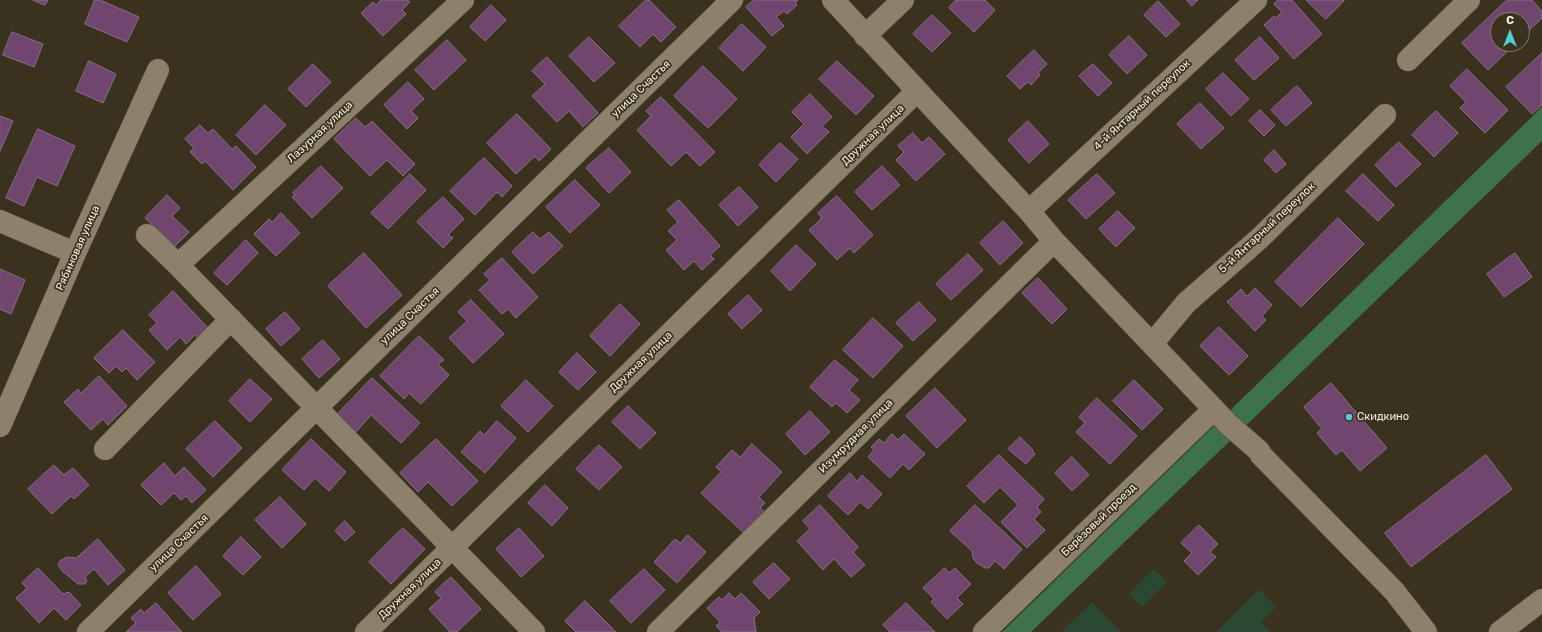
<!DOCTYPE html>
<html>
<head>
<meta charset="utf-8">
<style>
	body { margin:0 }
	#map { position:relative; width:1542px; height:632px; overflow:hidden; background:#3b311f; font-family:Rubik,sans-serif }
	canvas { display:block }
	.north { position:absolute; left:1490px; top:12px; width:40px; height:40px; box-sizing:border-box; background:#3b311f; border:1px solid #857d6d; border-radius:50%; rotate:0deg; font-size:11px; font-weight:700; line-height:16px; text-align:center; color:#f4eee2 }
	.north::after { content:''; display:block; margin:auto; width:14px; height:18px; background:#52cbd7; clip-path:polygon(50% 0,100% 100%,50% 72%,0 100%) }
</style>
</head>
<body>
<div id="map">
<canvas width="1542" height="632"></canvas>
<div class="north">С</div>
</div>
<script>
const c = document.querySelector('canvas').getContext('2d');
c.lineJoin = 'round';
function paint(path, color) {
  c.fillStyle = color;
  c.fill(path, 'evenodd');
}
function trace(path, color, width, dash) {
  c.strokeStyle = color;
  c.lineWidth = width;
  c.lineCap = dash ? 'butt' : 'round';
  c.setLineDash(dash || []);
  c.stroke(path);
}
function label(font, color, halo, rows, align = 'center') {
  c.font = font + ' Rubik,sans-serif';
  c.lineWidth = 3.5;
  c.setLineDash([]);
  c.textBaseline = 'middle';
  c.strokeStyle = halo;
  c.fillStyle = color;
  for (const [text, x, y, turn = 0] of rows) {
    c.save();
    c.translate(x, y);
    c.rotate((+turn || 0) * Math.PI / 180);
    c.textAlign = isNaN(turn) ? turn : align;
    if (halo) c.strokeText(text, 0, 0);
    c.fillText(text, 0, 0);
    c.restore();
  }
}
paint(new Path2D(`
	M1154 568 1167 582 1142 607 1129 594Z
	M1259 589 1276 607 1261 622 1271 632H1216Z
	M1092 602 1121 632H1061Z`), '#2b4833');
paint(new Path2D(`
	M1542 107V141L1031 632H1002Z`), '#3d724d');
const building = new Path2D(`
	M33 0H48L45 5Z
	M95 0H100L139 17 127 42 85 24Z
	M381 0H407L410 2 402 10 406 14 383 36 361 13 373 2 376 5Z
	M646 0H649L676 27 661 42 653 34 640 47 619 26Z
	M754 0H798L795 3 797 5 787 14 784 11 776 17 784 26 772 36 746 7Z
	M956 0H985L995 10 974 32 949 8Z
	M1187 0H1198L1192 6Z
	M1278 0H1292L1322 34 1294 59 1264 25 1274 16 1276 18 1282 12 1274 4Z
	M1306 0H1344V1L1326 19Z
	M1507 0H1532L1542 11V18L1522 37V20H1498V44H1515L1488 70 1462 43Z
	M1158 1 1180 24 1166 37 1144 15Z
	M491 5 506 20 485 41 470 27Z
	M932 15 951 33 932 52 913 34Z
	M742 24 766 47 743 71 719 48Z
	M12 32 43 44 34 67 3 55Z
	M1129 36 1147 55 1127 74 1109 55Z
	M589 37 615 63 594 82 569 56Z
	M1260 37 1279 58 1254 80 1235 60Z
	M447 40 466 60 434 90 415 70Z
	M1034 50 1047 64 1038 73 1040 75 1031 85 1028 82 1020 89 1007 76Z
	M1542 53V105L1532 114 1506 87Z
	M547 57 598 113 583 127 569 111 557 122 532 96 545 84 532 71Z
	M89 61 116 74 103 103 76 91Z
	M837 61 874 96 856 115 819 79Z
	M313 64 331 82 306 107 288 89Z
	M1093 64 1112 83 1098 96 1079 76Z
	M703 66 737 99 708 128 674 96Z
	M1467 69 1508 110 1485 133 1460 108 1466 102 1450 86Z
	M1223 73 1249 99 1231 116 1206 89Z
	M408 82 424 99 411 111 418 118 407 129 384 105Z
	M1297 86 1312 103 1286 126 1271 110Z
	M810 94 832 117 822 126 829 132 807 154 791 137 804 124 792 112Z
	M661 97 715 152 700 166 686 152 671 166 637 130 651 116 646 111Z
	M1200 103 1224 128 1201 149 1177 124Z
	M265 105 286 125 256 155 236 135Z
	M1260 110 1275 125 1264 136 1249 121Z
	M1436 111 1458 133 1434 157 1412 135Z
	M517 114 551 149 539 161 535 156 516 174 487 143Z
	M0 116 13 121 0 151Z
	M356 118 365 127 372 121 415 164 403 176 387 160 370 176 334 139Z
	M1028 121 1049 144 1029 163 1008 140Z
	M200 125 208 133 213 129 232 149 236 146 256 167 233 190 205 161 202 164 190 152 194 148 185 139Z
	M38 129 75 146 57 186 37 177 24 206 6 198Z
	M913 133 922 143 929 137 945 154 916 181 896 160 904 152 898 146Z
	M1399 142 1421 164 1396 187 1375 165Z
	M780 143 798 159 776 182 759 165Z
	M609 148 631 172 609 193 586 168Z
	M1274 150 1286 164 1276 173 1264 160Z
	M484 158 512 186 502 197 497 192 475 215 450 191Z
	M321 166 343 188 312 218 292 197 295 195 293 193Z
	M882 166 900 185 872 210 855 192Z
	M410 174 426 190 388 229 371 213Z
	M1097 174 1115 193 1086 219 1068 200Z
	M1363 174 1394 205 1378 221 1346 191Z
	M575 180 600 205 570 233 546 207Z
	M739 187 758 207 738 226 719 205Z
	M167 195 180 208 172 216 189 232 175 246 145 218Z
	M837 196 873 235 854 253 850 248 837 260 809 230 822 218 818 213Z
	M443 197 464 219 448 235 453 238 443 248 417 222Z
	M679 200 720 246 710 255 714 259 702 270 694 261 684 270 666 250 677 240 668 231 678 222 667 210Z
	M1118 211 1135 228 1116 247 1099 229Z
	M281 213 300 233 276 256 254 234 269 219 272 222Z
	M1338 218 1364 244 1301 307 1275 282Z
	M1003 221 1023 243 1000 265 980 243Z
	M533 232 540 239 549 232 563 246 533 274 512 252Z
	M246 240 258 253 227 285 214 273Z
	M796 245 816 264 790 291 771 271Z
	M364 253 402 295 366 328 328 286Z
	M1515 253 1532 277 1504 297 1487 274Z
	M968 254 983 270 951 300 936 284Z
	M502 258 538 297 516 318 508 309 502 314 479 290 490 280 484 274Z
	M0 269 25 280 11 314 0 309Z
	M1038 278 1067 309 1052 324 1022 293Z
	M1255 288 1272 305 1262 316 1266 320 1255 331 1227 302 1241 289 1247 296Z
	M173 291 211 331 200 341 195 335 186 344 180 337 167 350 149 330 157 323 149 315Z
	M748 295 762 310 742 329 728 314Z
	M471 300 504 334 473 363 449 338 467 321 458 312Z
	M919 302 936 320 913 341 896 323Z
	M620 304 640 324 610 356 590 336Z
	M285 312 300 329 281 346 266 329Z
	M873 318 903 346 873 378 843 350Z
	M1219 327 1248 356 1229 375 1200 346Z
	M123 330 155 362 137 380 126 368 122 372 116 366 109 373 94 358Z
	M419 336 444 360 438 364 449 375 421 404 409 393 404 399 380 376Z
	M323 340 340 359 319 378 302 359Z
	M577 353 596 372 578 390 559 372Z
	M835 360 858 380 849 390 860 400 847 413 836 403 832 407 810 387Z
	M99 376 127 406 108 425 103 419 91 430 64 402 78 389 81 393Z
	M372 378 420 423 401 443 371 415 356 432 337 415Z
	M250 379 272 399 250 422 229 401Z
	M526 380 553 406 528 432 501 406Z
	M1134 380 1163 409 1142 430 1113 401Z
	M1331 383 1387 448 1360 471 1342 450 1336 455 1317 433 1322 429 1304 407Z
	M935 388 966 420 937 448 906 416Z
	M1097 398 1137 436 1110 464 1076 432 1085 423 1079 417Z
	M628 406 656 433 640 449 612 422Z
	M810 411 830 432 805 455 786 434Z
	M215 421 242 448 213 477 186 449Z
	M497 421 516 438 485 473 461 452 480 431 484 435Z
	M892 434 898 440 904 434 925 454 909 470 903 464 890 478 868 457 874 450 871 447 879 439 884 443Z
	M1020 437 1033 450 1032 451 1035 454 1026 464 1008 449Z
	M311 439 346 472 329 491 315 478 304 490 282 470Z
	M436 439 478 481 452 506 428 482 418 492 400 473Z
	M752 444 782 472 759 497 765 503 760 508 766 513 746 535 701 493 721 472 716 467 732 450 740 457Z
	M599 445 622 467 599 490 576 469Z
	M999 455 1044 499 1037 507 1041 512 1034 519 1045 530 1027 548 1001 522 1018 505 1000 487 984 503 967 486Z
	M1486 455 1512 489 1411 567 1385 533Z
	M1072 457 1089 475 1072 491 1055 473Z
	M164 463 175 476 184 467 206 490 192 503 186 496 181 500 174 493 161 505 141 485Z
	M54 465 64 475 73 468 89 485 74 499 71 496 52 514 28 489Z
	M850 473 857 481 862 475 882 494 868 509 860 502 848 515 828 496Z
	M545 485 568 508 552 526 528 503Z
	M280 497 306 524 282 548 255 520Z
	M820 505 858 547 853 552 865 565 851 577 834 559 823 570 797 541 810 529 803 521Z
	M975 505 1022 549 1004 569 995 561 989 568H985L977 563 973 558 972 551 950 531Z
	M345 521 355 532 345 541 335 531Z
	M1199 525 1218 544 1210 552 1216 557 1198 575 1184 561 1192 553 1181 543Z
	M403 528 425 549 391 584 369 562Z
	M519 528 544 556 521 577 496 549Z
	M688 535 706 552 677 583 654 562 675 539 680 543Z
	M241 537 261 557 243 575 223 556Z
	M98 539 125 570 108 585 94 569 85 577 87 581 85 584H78L62 571 58 565 60 561 67 557 76 558Z
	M774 563 790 579 769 599 753 582Z
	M196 566 221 594 193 620 168 593Z
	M38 568 63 594 69 592 81 605 66 620 54 608 39 623 16 598 27 588 22 583Z
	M945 568 949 573 955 568 971 584 957 598 963 604 947 619 931 602 934 599 923 588Z
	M644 569 665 590 631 623 610 601Z
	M451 577 481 609 457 632H450L429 609 441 598 435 592Z
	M729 593 735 599 741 593 760 612 754 618 756 632H722L716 626 720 622 707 608 719 597 722 600Z
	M585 601 616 632H576L565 621Z
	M156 603 182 632H127V631L136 623 131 618 141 609 144 613Z
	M906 603 935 632H890L883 625Z`);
paint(building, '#70466e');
trace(building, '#847182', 1);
const minor = new Path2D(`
	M833 0 1029 211 1054 241 1228 424 1259 451 1261 455 1394 591 1426 632
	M865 36 903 0
	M1408 60 1469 0
	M1029 211 1256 0
	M0 221 75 253
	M147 235 178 265 534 632
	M178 265 463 0
	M1152 344 1186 303 1260 238 1385 115
	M0 426 75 253 158 70
	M105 449 231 319
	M88 632 732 0
	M366 632 917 91
	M658 632 1054 241
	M984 632 1214 409
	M1500 632 1542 600`);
trace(minor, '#544c3c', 23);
trace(minor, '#8d816c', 22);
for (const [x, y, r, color] of [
	[1349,417,4,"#52cbd7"]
]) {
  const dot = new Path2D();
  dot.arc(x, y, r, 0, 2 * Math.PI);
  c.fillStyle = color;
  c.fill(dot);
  trace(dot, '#3b311f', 1.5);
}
label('11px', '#f4eee2', '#3b311f', [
	["улица Счастья",641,89,-44],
	["4-й Янтарный переулок",1142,105,-43],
	["Лазурная улица",320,132,-43],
	["Дружная улица",873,135,-44],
	["5-й Янтарный переулок",1267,228,-43],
	["Рябиновая улица",78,248,-66],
	["улица Счастья",410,316,-44],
	["Дружная улица",641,362,-44],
	["Изумрудная улица",856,436,-45],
	["Берёзовый проезд",1099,520,-44],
	["улица Счастья",179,543,-44],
	["Дружная улица",410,589,-44]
]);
label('11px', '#f4eee2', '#3b311f', [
	["Скидкино",1357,417]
], 'left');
</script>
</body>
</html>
